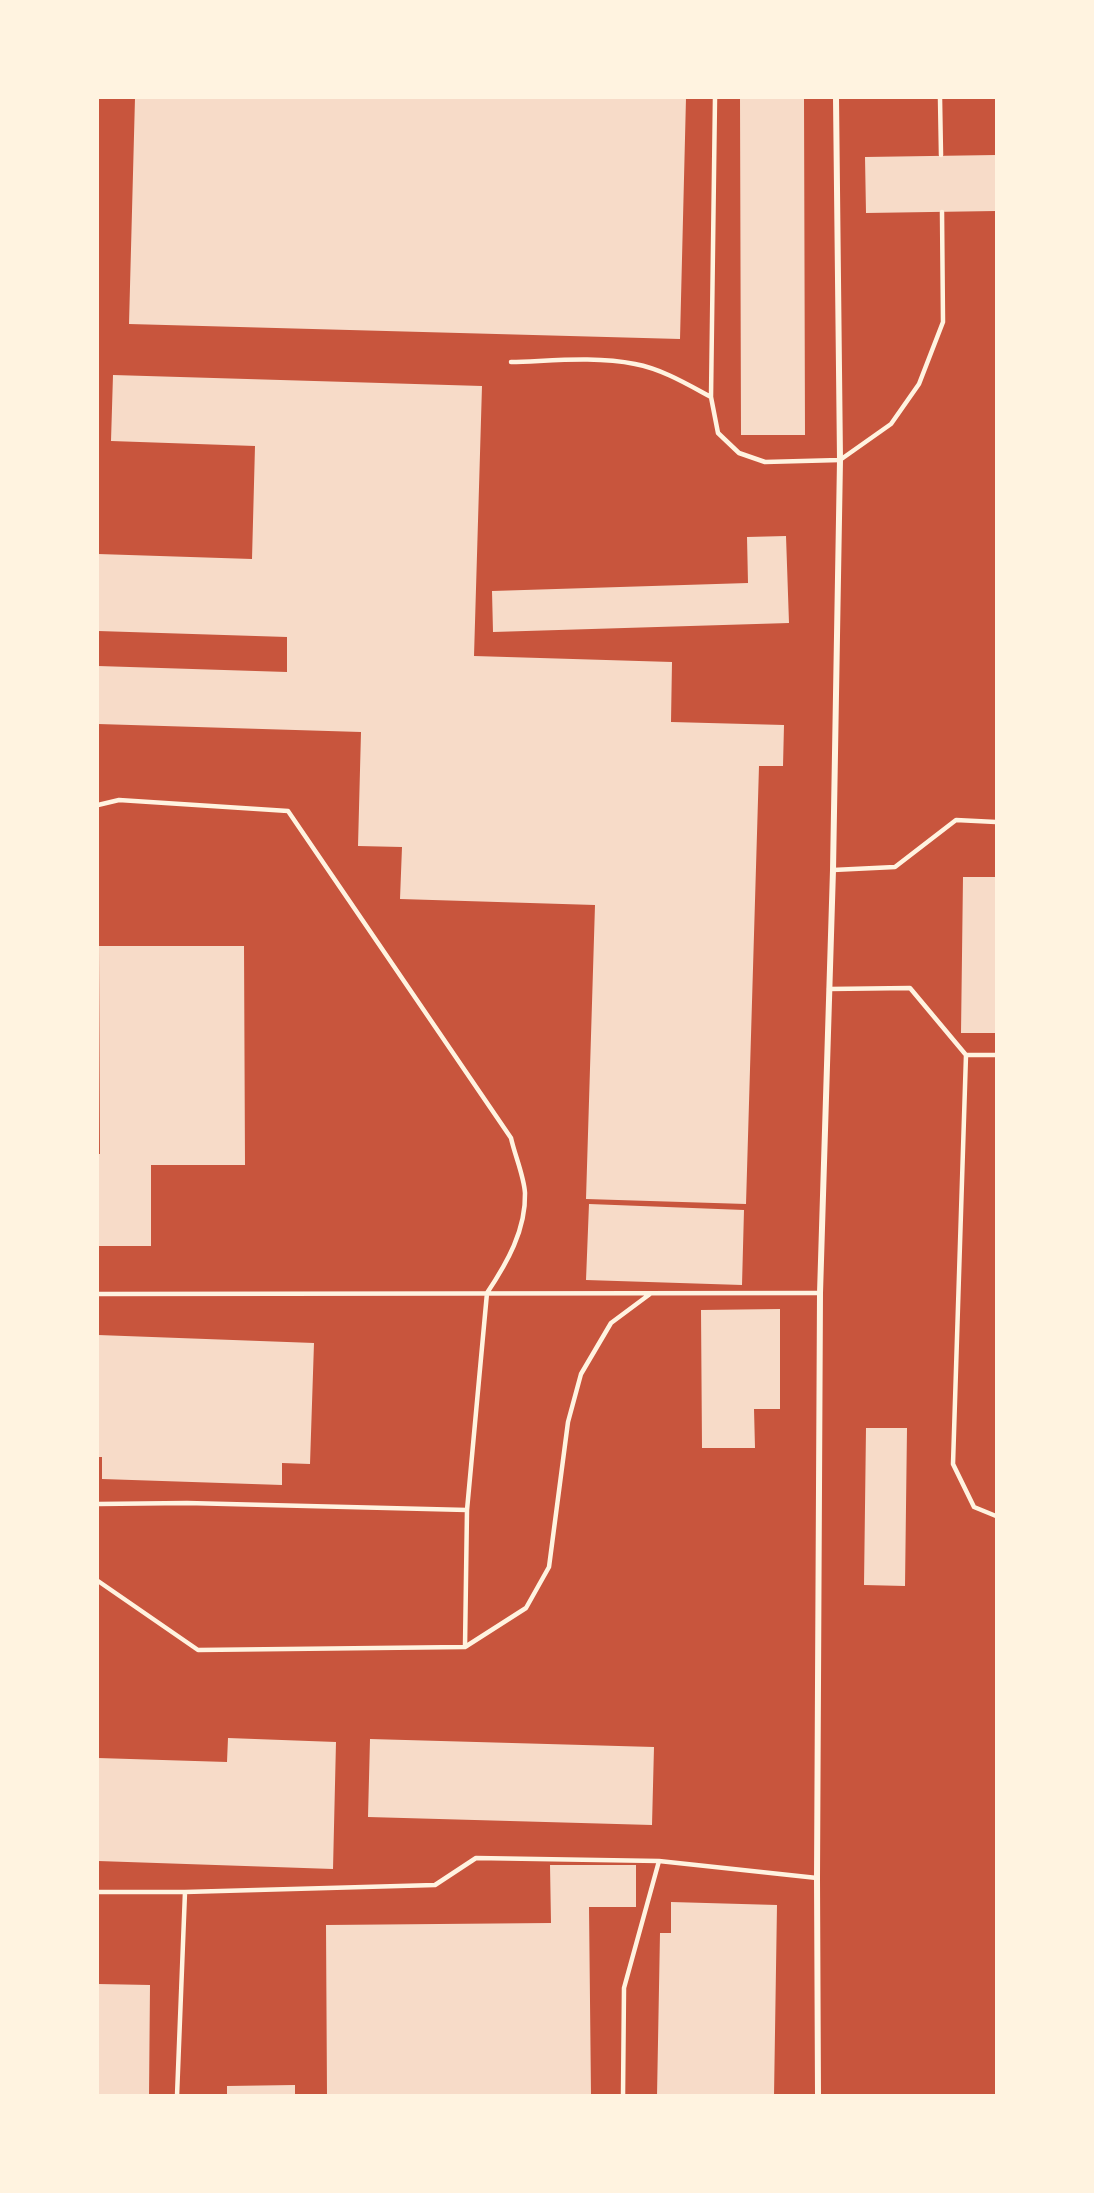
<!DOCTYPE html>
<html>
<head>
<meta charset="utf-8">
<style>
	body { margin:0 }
	#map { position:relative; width:1094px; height:2193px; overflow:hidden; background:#c8553d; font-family:Raleway,sans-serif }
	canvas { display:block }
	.frame { position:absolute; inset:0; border:99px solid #fff3e0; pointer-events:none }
</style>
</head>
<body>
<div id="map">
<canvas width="1094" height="2193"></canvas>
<div class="frame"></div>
</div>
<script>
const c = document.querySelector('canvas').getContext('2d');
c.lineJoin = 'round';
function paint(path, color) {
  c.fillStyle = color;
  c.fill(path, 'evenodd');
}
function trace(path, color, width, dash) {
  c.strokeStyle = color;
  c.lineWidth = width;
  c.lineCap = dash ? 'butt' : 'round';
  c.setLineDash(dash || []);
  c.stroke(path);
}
paint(new Path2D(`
	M135 98H686L680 339 129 324Z
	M740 98H804L805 435H741Z
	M996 155V211L866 213 865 157Z
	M113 375 482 386 474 656 672 662 671 722 784 725 783 766H759L746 1204 586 1199 595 905 400 899 402 847 358 846 361 732 98 724V666L287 672V637L98 631V554L252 559 255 446 111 441Z
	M786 536 789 623 493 632 492 591 748 583 747 537Z
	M963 877H996V1033H961Z
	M99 946H244L245 1165H151V1246H98V1154H100Z
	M589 1204 744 1210 742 1285 586 1280Z
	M780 1309V1409H754L755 1448H702L701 1310Z
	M98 1335 314 1343 310 1464 282 1463V1485L102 1479V1457H98Z
	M866 1428H907L905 1586 864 1585Z
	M228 1738 336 1742 333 1869 98 1861V1758L227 1762Z
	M370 1739 654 1747 652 1825 368 1817Z
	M550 1865H636V1907H589L591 2095 327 2096 326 1925 551 1923Z
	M671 1902 777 1905 774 2096H657L660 1933H671Z
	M98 1984 150 1985 149 2096H98Z
	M295 2085V2096H227V2086Z`), '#f7dbc8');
trace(new Path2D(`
	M715 98 711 397 718 433 739 453 765 462 840 460 891 424 919 384 943 322 942 212
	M940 98 941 155
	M511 362C551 361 595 356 635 364 662 369 687 384 711 397
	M98 805 119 800 288 811 511 1138C515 1156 524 1176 525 1193 526 1230 507 1263 487 1293L467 1510
	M833 870 895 867 956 820 996 822
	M829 989 910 988 966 1055H996
	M966 1055 953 1464 974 1507 996 1516
	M98 1294 820 1293
	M98 1504 187 1503 467 1510 465 1647 526 1608 549 1567 568 1422 581 1374 611 1323 650 1294
	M98 1581 198 1650 465 1647
	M659 1861 817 1878
	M98 1892H185L435 1885 476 1858 659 1861 624 1988 623 2096
	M177 2096 185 1892`), '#fff3e0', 4.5);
trace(new Path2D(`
	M818 2096 817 1878 820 1293 833 870 840 460 836 98`), '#fff3e0', 6);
</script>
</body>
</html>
